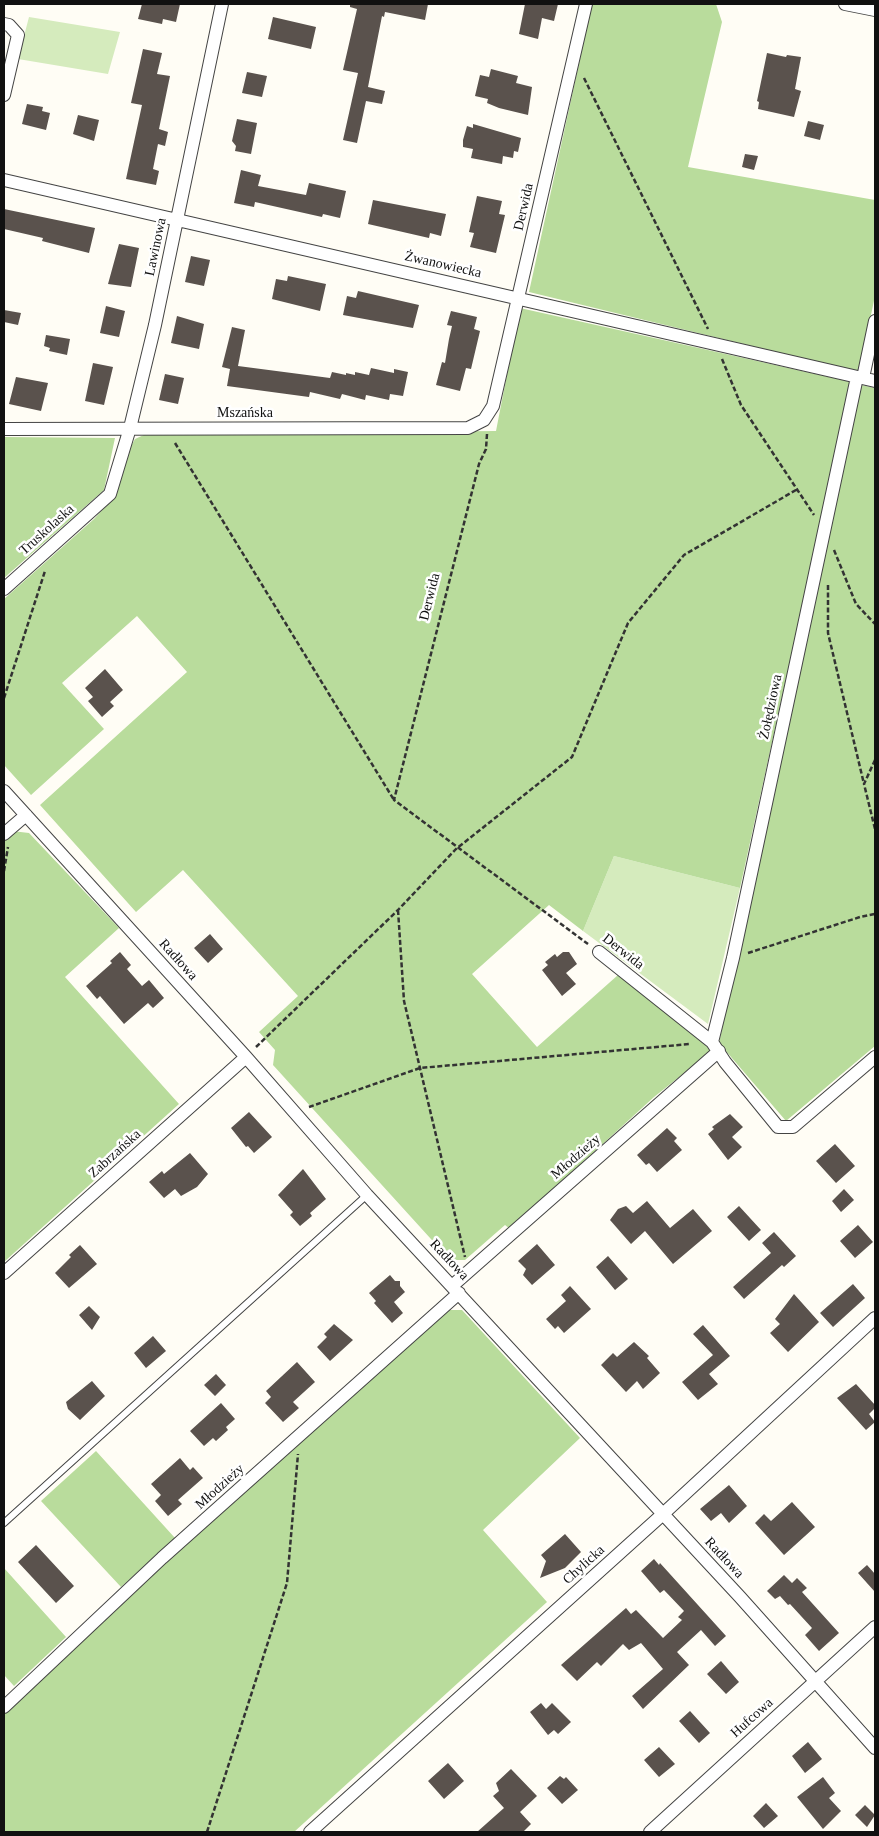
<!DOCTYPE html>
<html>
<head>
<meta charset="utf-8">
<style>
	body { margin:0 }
	#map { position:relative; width:879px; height:1836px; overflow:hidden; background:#fffdf5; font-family:Georgia,serif }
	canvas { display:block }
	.frame { position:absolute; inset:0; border:5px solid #111; pointer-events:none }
</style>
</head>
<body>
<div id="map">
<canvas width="879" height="1836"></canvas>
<div class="frame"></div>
</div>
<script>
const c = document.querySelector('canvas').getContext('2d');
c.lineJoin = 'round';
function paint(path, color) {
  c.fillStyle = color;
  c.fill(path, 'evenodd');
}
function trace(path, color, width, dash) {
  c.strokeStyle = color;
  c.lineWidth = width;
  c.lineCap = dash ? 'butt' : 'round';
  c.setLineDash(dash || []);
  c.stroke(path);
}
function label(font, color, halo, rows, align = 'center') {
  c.font = font + ' Georgia,serif';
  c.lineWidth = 5;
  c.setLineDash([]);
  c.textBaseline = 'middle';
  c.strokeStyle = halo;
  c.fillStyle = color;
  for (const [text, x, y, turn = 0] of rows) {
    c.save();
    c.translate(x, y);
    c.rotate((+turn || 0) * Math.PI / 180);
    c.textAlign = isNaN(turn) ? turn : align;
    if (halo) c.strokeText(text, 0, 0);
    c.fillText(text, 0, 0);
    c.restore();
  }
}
paint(new Path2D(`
	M29 17 120 32 108 74 18 59Z
	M614 856 740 888 708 1024 583 931Z`), '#d5ebbd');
paint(new Path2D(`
	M592 4H716L722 22 688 167 875 200V296L859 372 529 292Z
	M520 308 851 382 740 888 614 856 583 931 549 905 472 974 537 1047 618 975 713 1050 654 1097 510 1229 505 1225 465 1260H450L273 1065 275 1050 259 1032 298 996 183 870 136 912 40 805 187 672 137 616 62 683 104 729 31 795 4 765V599L94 519 115 496 125 457 135 439 146 434 496 431Z
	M861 385 875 388V1046L786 1121 719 1043Z
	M4 437 115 438 104 490 4 578Z
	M12 831 29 833 119 928 65 977 179 1104 4 1262V839Z
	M447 1310H462L580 1438 483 1530 547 1602 294 1832H4V1713L122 1601Z
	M96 1451 175 1538 121 1587 41 1501Z
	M4 1568 66 1637 14 1686 4 1675Z`), '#b9dc9c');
paint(new Path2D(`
	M142 4H180L176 22 163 19 162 24 138 19Z
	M350 4H428L425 20 385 12 384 17 382 16 368 87 385 91 382 104 366 101 357 143 343 140 358 73 343 70 357 9 350 7Z
	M525 4H558L554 21 542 18 538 39 519 34Z
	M273 17 316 27 311 49 268 39Z
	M143 49 162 53 157 74 170 76 159 129 168 132 165 146 158 144 153 169 159 171 156 185 126 179 142 105 131 103Z
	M767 53 786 57 787 55 801 57 795 89 801 91 794 117 758 109 759 102 757 101Z
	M491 69 518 76 516 83 532 87 528 115 499 108 487 103 488 99 475 96 480 75 489 77Z
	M247 72 267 76 262 97 242 93Z
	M27 104 43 107 42 111 50 113 46 130 22 124Z
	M78 115 99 120 94 141 73 134Z
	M237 119 257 123 251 154 235 151 236 146 232 141Z
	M808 121 824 125 820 140 804 136Z
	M473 124 521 138 518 152 514 151 513 158 503 156 502 164 471 158 473 149 463 147V140L467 126 473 128Z
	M745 154 758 156 754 170 742 167Z
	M241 170 261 175 258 186 306 195 309 183 346 191 340 218 323 214 322 217 255 202 254 207 234 203Z
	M477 196 502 201 499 214 505 215 496 253 470 247 474 233 469 232Z
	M373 200 446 214 441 236 430 233 429 238 368 224Z
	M4 209 95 228 89 253 42 241 43 238 4 229Z
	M119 244 139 248 131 287 108 284Z
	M191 256 210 260 204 286 185 282Z
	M288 276 326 284 320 311 272 299 276 279 287 281Z
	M358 291 419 305 413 328 343 315 347 296 356 298Z
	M106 306 125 311 119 337 100 333Z
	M4 310 21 313 18 325 4 322Z
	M451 311 477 317 474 329 480 331 471 369 466 368 460 391 436 385 442 362 445 363 449 339 452 326 447 325Z
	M177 316 204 324 199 349 171 343Z
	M232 327 245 330 238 366 330 378 332 372 346 375V373L355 375V372L369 375 371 368 394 373V369L408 372 403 396 390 394 389 400 366 395 365 400 342 394 340 399 310 392 309 397 227 386 230 369 222 367Z
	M46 335 70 339 67 355 49 351 50 348 44 346Z
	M93 363 113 367 104 405 85 401Z
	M165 374 184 378 178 404 159 400Z
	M16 377 48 383 41 411 9 404Z
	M105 669 123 690 110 702 114 706 102 717 88 701 93 697 85 688Z
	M210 934 223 949 208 963 194 948Z
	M120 952 131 965 127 969 142 986 149 980 164 998 153 1008 148 1003 124 1024 100 996 97 999 86 986 112 963 110 961Z
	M563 952H569L577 964 566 973 576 984 562 996 542 970 548 965 545 962 555 954 557 957Z
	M249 1112 272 1137 254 1153 248 1146 246 1147 231 1128Z
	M730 1114 743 1127 732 1137 742 1147 728 1160 708 1134 714 1129 712 1127Z
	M667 1128 677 1138 674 1141 682 1150 657 1172 649 1163 646 1165 637 1155Z
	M835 1144 855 1166 836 1183 816 1161Z
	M190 1153 208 1174 197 1187 181 1196 175 1189 164 1198 149 1182 162 1171 164 1174Z
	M303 1169 326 1199 310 1213 312 1216 300 1226 290 1215 293 1212 278 1195Z
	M844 1189 854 1200 841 1212 832 1201Z
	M647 1201 670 1228 693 1209 712 1231 673 1264 645 1231 631 1244 610 1220 618 1209 626 1206 633 1213Z
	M739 1206 761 1230 749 1241 727 1217Z
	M858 1225 873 1242 855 1258 840 1241Z
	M774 1232 796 1256 784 1267 782 1265 744 1299 733 1287 771 1253 762 1243Z
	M537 1244 555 1265 532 1285 523 1275 526 1269 518 1261Z
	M80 1245 97 1264 69 1288 55 1273 71 1257 69 1255Z
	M608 1256 628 1279 615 1290 596 1267Z
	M390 1275 395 1281H400V1286L405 1292 394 1302 403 1313 392 1323 374 1303 376 1301 369 1293Z
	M853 1284 865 1298 833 1327 820 1313Z
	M570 1286 591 1309 564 1333 558 1326 555 1329 546 1319 566 1301 561 1295Z
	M794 1294 819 1322 788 1352 770 1333 780 1324 775 1319Z
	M89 1306 100 1317 92 1330 79 1315Z
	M334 1324 353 1340 330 1361 317 1347 327 1337 324 1334Z
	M703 1325 730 1356 709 1374 718 1384 698 1400 682 1382 713 1355 693 1334Z
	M153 1336 166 1351 146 1368 134 1353Z
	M634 1342 649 1356 647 1358 660 1373 643 1389 637 1381 626 1392 601 1365 613 1353 617 1357Z
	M297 1362 315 1382 293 1402 299 1408 283 1422 265 1403 271 1397 266 1391Z
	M216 1374 226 1385 215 1396 204 1385Z
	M92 1381 105 1396 80 1420 68 1409 66 1402Z
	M856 1384 875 1405V1408L869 1414 875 1422 866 1430 837 1398Z
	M221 1403 235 1419 226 1427 228 1430 216 1441 213 1438 204 1446 190 1431Z
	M180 1458 190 1470 193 1467 203 1478 178 1500 182 1504 168 1516 155 1501 161 1495 151 1484Z
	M729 1485 747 1506 729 1523 721 1513 711 1521 700 1509Z
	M792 1502 815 1527 784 1555 755 1523 764 1514 771 1521Z
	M565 1534 581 1552 565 1568 540 1578 546 1561 541 1555Z
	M36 1545 74 1586 56 1603 18 1562Z
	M654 1559 659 1565 660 1563 726 1636 715 1646 701 1630 677 1652 689 1665 643 1709 632 1696 663 1669 641 1643 629 1650 623 1644 601 1666 597 1662 577 1681 561 1665 626 1608 631 1614 636 1610 663 1638 682 1620 678 1617 684 1611 664 1590 660 1593 641 1571Z
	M867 1565 875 1574V1592L858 1573Z
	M784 1575 792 1583 797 1578 807 1588 802 1592 839 1633 819 1651 805 1635 812 1628 790 1604 788 1605 780 1596 775 1599 767 1591Z
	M721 1661 739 1682 726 1694 707 1674Z
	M541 1703 546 1709 552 1703 571 1722 558 1734 554 1730 548 1735 530 1712Z
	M690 1711 710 1733 699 1743 679 1721Z
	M808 1742 822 1759 805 1773 792 1756Z
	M659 1747 675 1764 659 1777 644 1760Z
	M448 1763 464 1781 444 1799 428 1781Z
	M511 1769 537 1796 520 1812 531 1824 523 1832H477L504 1808 493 1796 499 1791 496 1783Z
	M560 1776 564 1779 566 1777 578 1790 562 1804 547 1788Z
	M823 1777 835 1793 829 1798 841 1811 823 1829 797 1797Z
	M766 1803 778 1816 764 1828 753 1816Z
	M865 1805 875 1815 867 1827 855 1815Z`), '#5a524d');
const service = new Path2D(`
	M4 1523 367 1195`);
const minor = new Path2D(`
	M845 4 875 10
	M4 24 9 25 18 35 4 95
	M4 180 875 381
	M863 378 875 321
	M4 429 468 428 484 420 493 406 586 4
	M4 589 110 494 130 428 155 325 222 4
	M4 791 246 1057 367 1195 740 1597 875 1748
	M4 834 26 815
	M599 952 712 1042 725 1062 778 1127H793L875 1057
	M712 1042 733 958 857 377
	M4 1273 246 1057
	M452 1286 719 1051
	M4 1707 162 1558 459 1293
	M310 1832 663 1514 875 1318
	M650 1832 875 1627`);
trace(service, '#444', 8);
trace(minor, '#444', 14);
trace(new Path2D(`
	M584 78 708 329
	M722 359 741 405 814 515
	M487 434 486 449 479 464 394 800 588 944
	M175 443 394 800
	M834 550 856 604 875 624
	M828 585V633L864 784
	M4 698 45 571
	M875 760 864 784 875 829
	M4 871 8 847
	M398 910 404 1001 465 1257
	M748 953 860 917 875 914
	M256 1047 398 910 456 849 572 757 628 623 684 555 796 490
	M309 1107 420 1068 690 1044
	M207 1832 287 1583 298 1454`), '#333', 2.5, [5, 2.5]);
trace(service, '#fff', 6);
trace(minor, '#fff', 12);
label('14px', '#111', '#fff', [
	["Derwida",524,207,-77],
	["Lawinowa",156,247,-78],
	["Żwanowiecka",443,265,13],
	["Mszańska",245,413],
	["Truskolaska",47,530,-42],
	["Derwida",430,597,-76],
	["Żołędziowa",771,707,-78],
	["Derwida",623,952,38],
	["Radłowa",178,960,48],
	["Zabrzańska",115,1154,-42],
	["Młodzieży",576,1157,-41],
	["Radłowa",449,1260,47],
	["Młodzieży",220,1487,-42],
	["Radłowa",724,1558,47],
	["Chylicka",584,1565,-42],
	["Hufcowa",752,1718,-42]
]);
</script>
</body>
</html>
